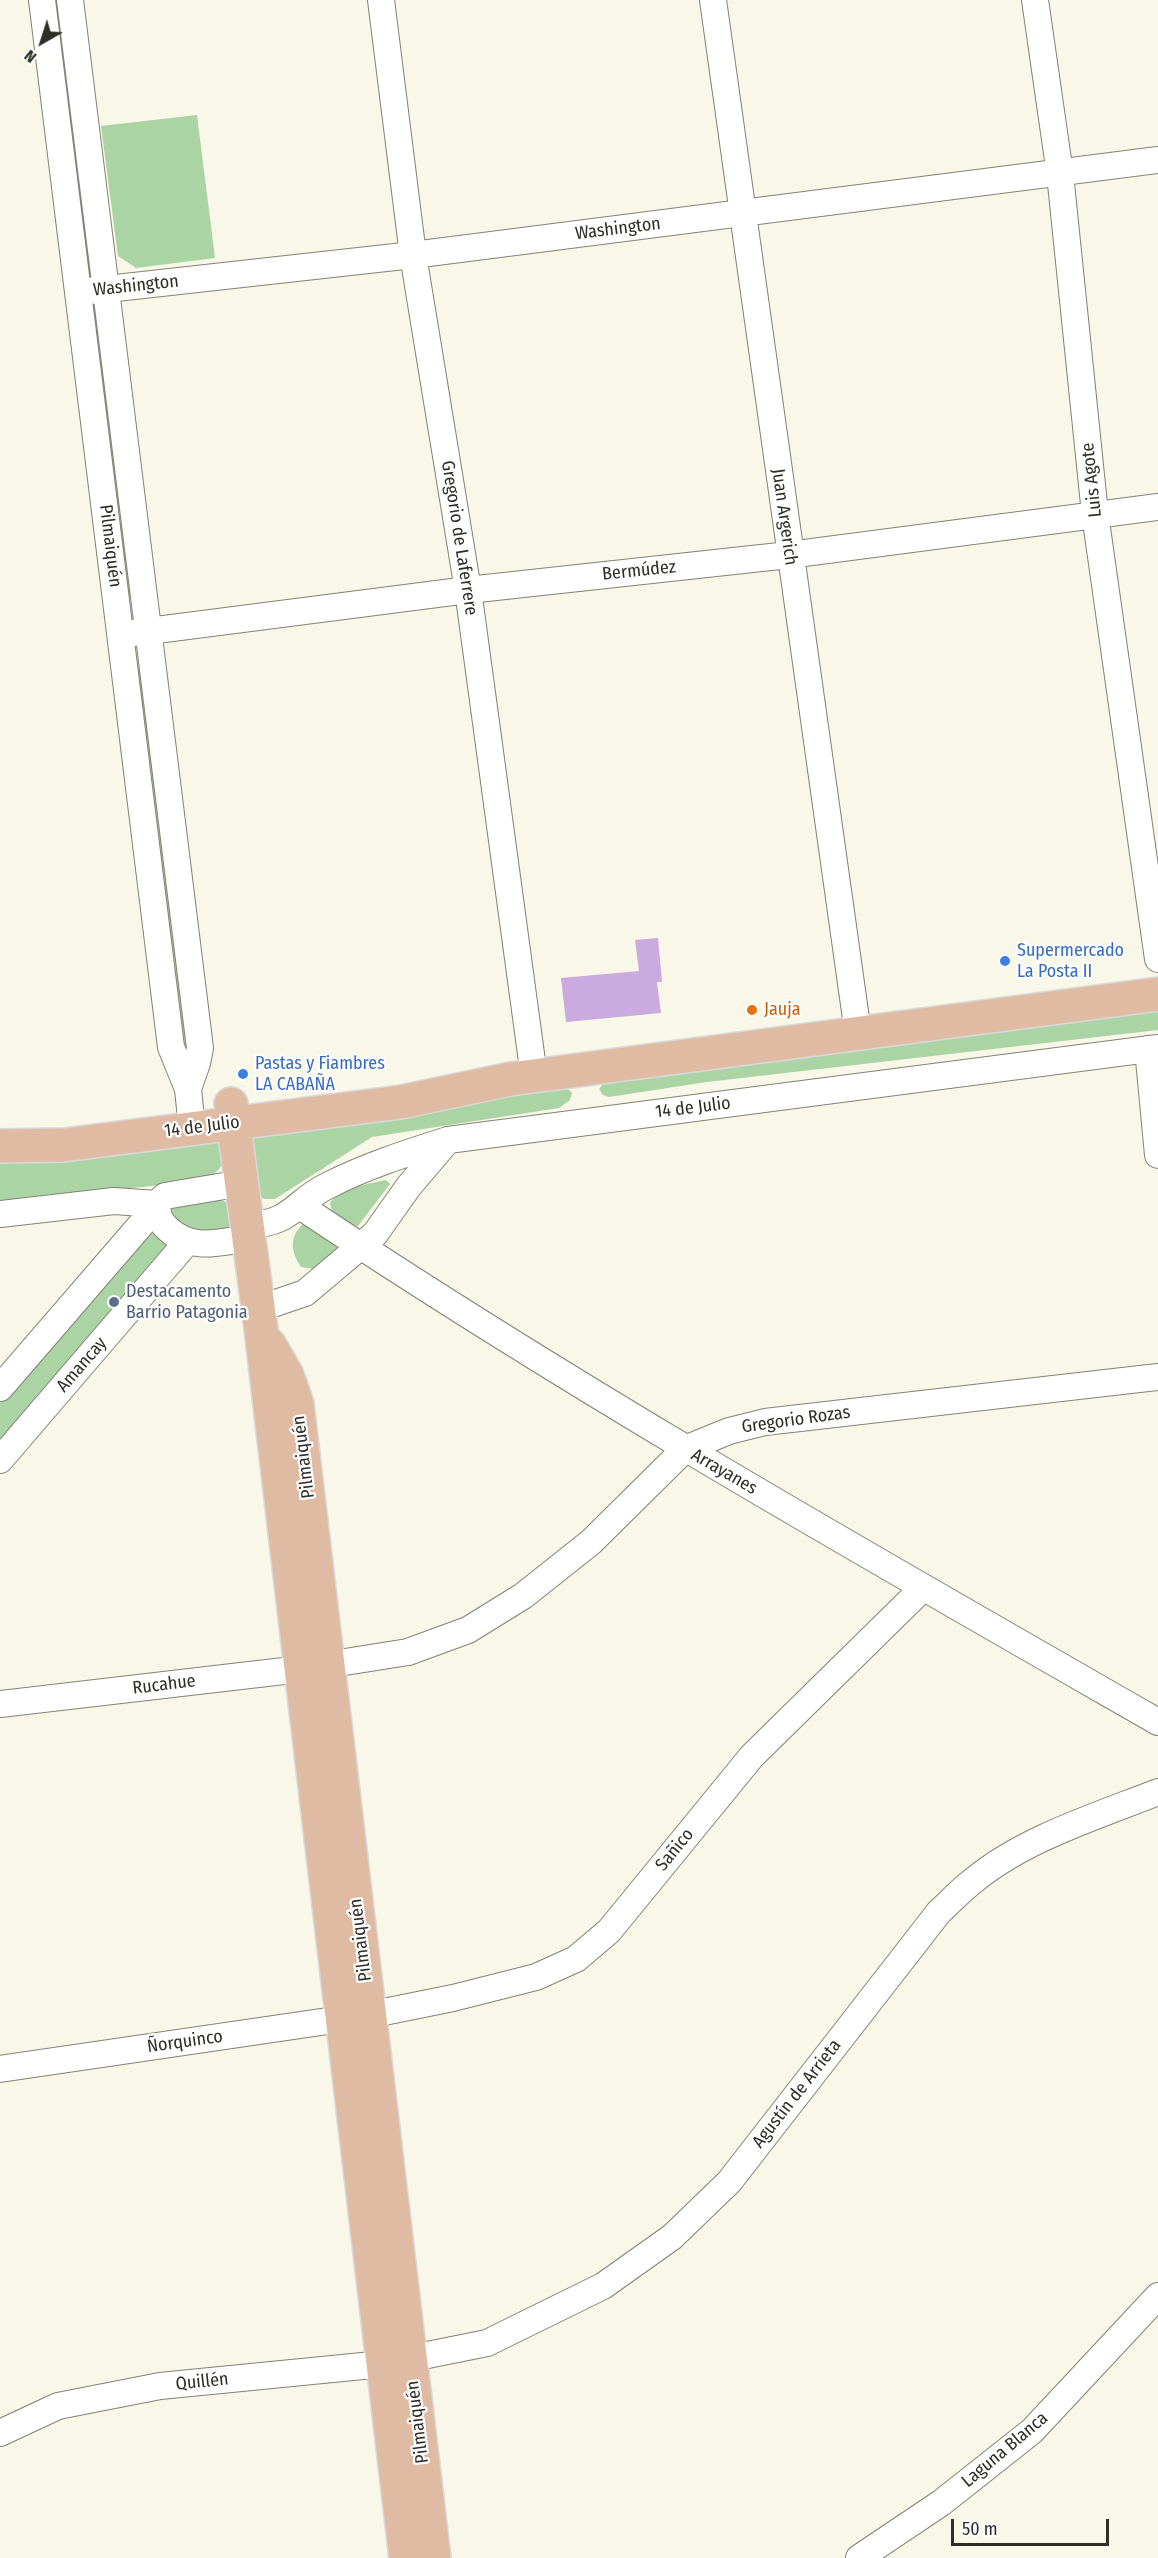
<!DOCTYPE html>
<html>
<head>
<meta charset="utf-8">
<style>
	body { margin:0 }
	#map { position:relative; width:1158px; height:2558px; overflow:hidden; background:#f9f7e7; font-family:"Fira Sans Condensed",sans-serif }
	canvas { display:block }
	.north { position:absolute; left:12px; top:12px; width:60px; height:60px; -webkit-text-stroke:4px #fff; paint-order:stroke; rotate:219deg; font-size:16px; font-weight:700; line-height:24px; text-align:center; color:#2e2d27 }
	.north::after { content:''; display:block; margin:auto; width:21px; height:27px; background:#2e2d27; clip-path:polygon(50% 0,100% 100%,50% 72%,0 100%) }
	.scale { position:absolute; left:951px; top:2519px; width:158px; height:27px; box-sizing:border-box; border:3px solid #2e2d27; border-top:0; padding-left:8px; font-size:18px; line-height:21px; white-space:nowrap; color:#2e2d27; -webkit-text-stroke:4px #fff; paint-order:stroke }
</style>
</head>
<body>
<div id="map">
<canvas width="1158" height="2558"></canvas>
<div class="north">N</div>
<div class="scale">50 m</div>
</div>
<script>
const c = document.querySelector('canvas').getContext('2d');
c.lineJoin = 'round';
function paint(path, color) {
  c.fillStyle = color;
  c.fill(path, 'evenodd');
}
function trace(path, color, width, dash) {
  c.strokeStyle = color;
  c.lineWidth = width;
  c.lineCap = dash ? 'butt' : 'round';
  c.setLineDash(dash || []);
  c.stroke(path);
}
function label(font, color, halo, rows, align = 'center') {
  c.font = font + ' "Fira Sans Condensed",sans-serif';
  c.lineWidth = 4.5;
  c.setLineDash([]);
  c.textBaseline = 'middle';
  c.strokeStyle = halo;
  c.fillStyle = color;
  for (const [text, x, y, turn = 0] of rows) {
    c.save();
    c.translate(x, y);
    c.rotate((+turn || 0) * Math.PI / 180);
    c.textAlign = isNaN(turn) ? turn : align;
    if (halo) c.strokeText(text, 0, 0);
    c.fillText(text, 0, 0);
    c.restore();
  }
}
paint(new Path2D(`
	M50 0H60L90 253 87 257Z
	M197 115 215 258 136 268 118 256 101 126Z
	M94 327 101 331 132 598 126 594Z
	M138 669H141L190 1054 181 1055 135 674Z
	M1158 1009V1030L707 1082 609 1097 603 1095 599 1089 603 1084Z
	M564 1085 572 1093 570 1100 559 1108 372 1137 275 1199H264L255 1193 251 1145 254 1135Z
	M222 1136C225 1162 226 1171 199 1181L0 1202V1164L58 1150Z
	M386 1180 390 1184 358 1226H348L332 1211 330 1203C339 1189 370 1183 386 1180Z
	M218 1198 231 1205V1227L225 1232 182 1231 170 1212 174 1206Z
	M305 1222 341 1247 320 1270 301 1267C290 1250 289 1236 305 1222Z
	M149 1233 155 1234 169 1246 0 1444V1401Z`), '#abd4a5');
paint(new Path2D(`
	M658 938 662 982H657L661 1013 566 1022 561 978 639 971 635 940Z`), '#cbabdf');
const minor = new Path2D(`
	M42 0 171 1047 188 1089 192 1128
	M70 0 200 1048 197 1063 188 1089
	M381 0 413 255 468 590 534 1076
	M713 0 858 1033
	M1035 0 1060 174 1095 514 1158 959
	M89 291 413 255 1158 160
	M133 633 468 590 789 555 1158 507
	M1148 1049 1158 1155
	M242 1183 165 1196 157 1204C157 1215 160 1222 168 1229 193 1252 219 1242 249 1238
	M300 1206C577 1391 868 1556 1158 1722
	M0 1214 114 1201 157 1204
	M247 1225C292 1224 293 1203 327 1186 366 1166 407 1153 448 1140L1158 1048
	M258 1309 305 1293 375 1234 409 1186 448 1140
	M0 1388 145 1220 157 1213
	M0 1460 187 1242
	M0 1704 301 1669 408 1652 468 1630 523 1596 591 1542 685 1449 729 1431 765 1422 1158 1377
	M0 2069 369 2015 453 1998 536 1977 576 1959 609 1931 752 1756 923 1588
	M0 2433 58 2406 160 2386 383 2364 487 2343 603 2286 672 2237 729 2182 939 1912C950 1902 961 1890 973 1881 1023 1839 1097 1816 1158 1792
	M859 2558 941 2503 1032 2431 1158 2296`);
const major = new Path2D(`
	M231 1104 261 1329 406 2558
	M0 1146 64 1145 401 1102 510 1079 1158 994
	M269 1344 287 1375 297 1404 434 2558`);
trace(minor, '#848274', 28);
trace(major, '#d9d9d8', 36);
trace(minor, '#fff', 26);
trace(major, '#dfbba3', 33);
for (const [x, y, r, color] of [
	[1005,961,6,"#3f7fe0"],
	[752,1010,6,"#e8710a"],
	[243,1074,6,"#3f7fe0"],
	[114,1302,6,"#5c6f8a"]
]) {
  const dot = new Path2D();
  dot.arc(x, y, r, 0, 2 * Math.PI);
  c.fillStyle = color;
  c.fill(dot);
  trace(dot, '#fff', 2);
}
label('18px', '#2e2d27', '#fff', [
	["Washington",618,229,-7],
	["Washington",136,286,-6],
	["Luis Agote",1092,480,-96],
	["Juan Argerich",784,517,82],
	["Gregorio de Laferrere",459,538,81],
	["Pilmaiquén",110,546,83],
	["Bermúdez",639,571,-6],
	["14 de Julio",693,1108,-7],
	["14 de Julio",202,1127,-7],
	["Amancay",82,1365,-49],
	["Gregorio Rozas",796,1420,-8],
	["Pilmaiquén",304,1457,-97],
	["Arrayanes",724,1472,30],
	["Rucahue",164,1685,-7],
	["Sañico",675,1850,-51],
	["Pilmaiquén",361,1940,-97],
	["Ñorquinco",185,2042,-8],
	["Agustín de Arrieta",797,2094,-52],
	["Quillén",202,2382,-6],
	["Pilmaiquén",418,2422,-97],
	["Laguna Blanca",1005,2450,-40]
]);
label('18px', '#366cbe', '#fff', [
	["Supermercado",1017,951],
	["La Posta II",1017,972],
	["Pastas y Fiambres",255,1064],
	["LA CABAÑA",255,1085]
], 'left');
label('18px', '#c56008', '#fff', [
	["Jauja",764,1010]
], 'left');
label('18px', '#4e5e75', '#fff', [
	["Destacamento",126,1292],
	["Barrio Patagonia",126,1313]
], 'left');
</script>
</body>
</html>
